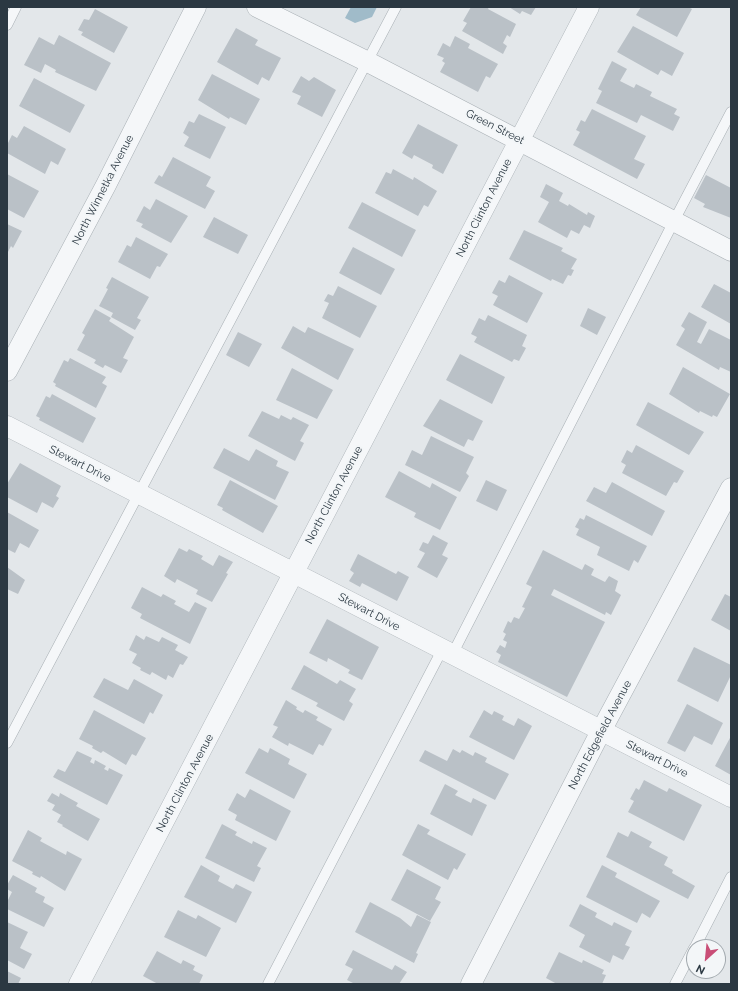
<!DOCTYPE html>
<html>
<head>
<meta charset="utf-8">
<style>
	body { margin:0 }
	#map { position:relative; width:738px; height:991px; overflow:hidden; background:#e3e7ea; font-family:Raleway,sans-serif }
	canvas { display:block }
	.frame { position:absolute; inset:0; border:8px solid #2b3842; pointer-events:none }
	.north { position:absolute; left:686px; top:939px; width:40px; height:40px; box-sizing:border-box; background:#f3f6f8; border:1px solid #a3aaaf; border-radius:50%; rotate:207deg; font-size:11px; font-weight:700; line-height:16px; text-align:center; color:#2b3842 }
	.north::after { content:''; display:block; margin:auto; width:14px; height:18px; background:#c94e77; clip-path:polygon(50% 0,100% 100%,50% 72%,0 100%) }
</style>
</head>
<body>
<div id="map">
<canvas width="738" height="991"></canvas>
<div class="frame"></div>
<div class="north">N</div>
</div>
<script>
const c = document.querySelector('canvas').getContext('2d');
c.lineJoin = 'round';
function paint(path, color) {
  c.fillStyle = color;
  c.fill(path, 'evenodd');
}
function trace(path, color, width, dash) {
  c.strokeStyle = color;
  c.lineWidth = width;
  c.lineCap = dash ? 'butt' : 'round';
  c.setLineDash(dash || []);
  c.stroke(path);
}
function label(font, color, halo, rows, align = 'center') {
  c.font = font + ' Raleway,sans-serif';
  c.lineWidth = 4;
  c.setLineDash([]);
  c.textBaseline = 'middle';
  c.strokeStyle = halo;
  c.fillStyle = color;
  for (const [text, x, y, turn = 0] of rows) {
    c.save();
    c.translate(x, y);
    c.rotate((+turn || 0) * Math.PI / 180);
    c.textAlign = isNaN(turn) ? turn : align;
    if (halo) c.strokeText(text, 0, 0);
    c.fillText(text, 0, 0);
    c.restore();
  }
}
paint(new Path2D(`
	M351 7H377L372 17 355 23 345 18Z`), '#a0bbc9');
paint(new Path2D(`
	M471 7H489L488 9 516 24 510 37 507 35 503 43 507 46 503 54 462 31 467 23 463 21Z
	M509 7H536L531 15 522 11 520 14Z
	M641 7H688L692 9 677 37 636 15Z
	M95 9 128 27 114 53 81 35 83 32 78 30 84 19 89 20Z
	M633 26 684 53 672 76 661 70 658 75 617 52Z
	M236 28 258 40 255 45 281 58 269 81 262 77 258 85 217 62Z
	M59 35 111 63 96 91 55 72 56 70 45 64 41 73 24 65 39 37 54 45Z
	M455 36 470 44 468 48 498 64 490 78 486 76 478 92 440 72 445 63 442 61 444 58 437 55 443 43 450 47Z
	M612 61 627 69 620 81 634 88 636 84 652 92 650 96 677 109 674 114 680 117 673 131 641 115 637 123 596 103 602 91 598 89Z
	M212 74 260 99 246 125 230 117 229 119 198 100Z
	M301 76 309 81 314 77 336 90 322 117 297 104 301 96 292 92Z
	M34 78 85 105 70 133 19 106Z
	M592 109 646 136 634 159 645 164 637 179 573 145 580 132 576 130 581 120 585 122Z
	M199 114 226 127 210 159 184 146 189 137 183 133 189 121 194 123Z
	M418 124 458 145 443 174 432 168 433 165 414 155 412 159 402 153Z
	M24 126 66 149 58 165 51 161 45 174 7 153V145L12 135 17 138Z
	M173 157 211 177 206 186 215 191 205 209 154 183 159 175 162 177Z
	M393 169 413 180 414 177 437 191 428 207 424 205 418 216 375 193 386 172 391 174Z
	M7 174 39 191 24 218 7 209Z
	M706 175 731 188V218L703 207 705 204 694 198Z
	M546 184 563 193 559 201 568 206 569 204 587 215 588 212 595 216 590 228 584 225 579 234 571 230 567 238 538 222 549 202 540 197Z
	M156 199 188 216 171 243 141 227 143 224 136 221 144 206 150 210Z
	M362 202 416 230 402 257 348 228Z
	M214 217 248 235 238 254 203 237Z
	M7 224 22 231 13 248 11 246 7 254Z
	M524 230 563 248 561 251 577 259 571 269 574 270 571 276 568 275 563 284 552 279 551 281 509 259Z
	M136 237 168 254 160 267 157 266 150 279 118 262 127 245 131 247Z
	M353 247 395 269 381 295 339 273Z
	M509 275 543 293 527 323 493 305 498 296 492 293 499 280 505 283Z
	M112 277 149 297 137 318 141 320 135 330 111 317 113 313 99 306 108 289 106 288Z
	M714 284 731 293V324L701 307Z
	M338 286 377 306 360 338 322 318 329 303 324 301 328 294 333 296Z
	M588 308 606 317 597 335 580 326Z
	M95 309 111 318 109 321 134 337 123 358 128 360 121 373 105 365 103 368 94 363 96 360 77 350 85 335 82 333Z
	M689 312 707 322 697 342 701 344 709 329 731 340V372L720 367 719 370 676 345 685 329 681 326Z
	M488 315 527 335 522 346 526 348 519 361 514 359 512 362 474 342 477 337 471 334 479 318 485 321Z
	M293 326 305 333 308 327 354 349 338 380 281 348Z
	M238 332 262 344 249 367 226 355Z
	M460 354 505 377 492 404 446 380Z
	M70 358 106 377 102 383 107 386 96 408 55 386 56 384 53 382 64 360 68 362Z
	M683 367 730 394 717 417 713 415 712 417 700 411 699 413 669 394Z
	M292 368 333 390 317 419 276 400Z
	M52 394 96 418 83 443 39 420 40 418 36 416 46 396 50 398Z
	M440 399 483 421 473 441 468 439 464 447 423 426Z
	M648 402 704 432 689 455 636 425Z
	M262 411 279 419 281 415 291 420 293 417 309 425 300 441 304 443 295 461 248 436Z
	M431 436 474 457 466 473 469 476 460 492 405 465 412 450 422 455Z
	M636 445 684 471 677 483 674 482 666 496 622 473 626 465 621 462 627 450 632 453Z
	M224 448 249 461 256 449 278 461 276 466 289 472 275 500 213 468Z
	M20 463 61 486 56 496 59 498 53 508 42 502 37 513 7 497V484Z
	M399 471 430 488 432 483 457 497 440 530 414 517 416 513 385 497Z
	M230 480 278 506 263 533 222 510 223 508 217 505Z
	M486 480 507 490 497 511 476 501Z
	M612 482 665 511 652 536 586 501 594 487 606 493Z
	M7 512 39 530 29 548 20 543 15 553 7 549Z
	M586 515 647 546 638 563 634 560 629 571 597 555 600 547 576 535 579 529 575 527 580 518 584 520Z
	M433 535 448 543 442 555 448 558 437 578 417 567 425 553 419 550 423 542 428 544Z
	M179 548 187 552 189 549 203 556 201 559 213 566 219 555 233 562 226 573 228 574 212 602 196 594 198 590 177 579 175 583 164 576Z
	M543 550 582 570 585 564 594 569 591 575 605 582 609 576 618 581 615 591 621 595 611 615 606 612 605 615 554 589 551 595 605 622 567 697 498 662 501 655 496 652 500 645 505 648 507 642 503 640 506 634 503 632 508 621 511 623 514 617 519 619 525 608 522 607 532 587 526 584Z
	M358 554 396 574 398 571 409 577 397 601 362 583 360 587 349 581 354 573 350 570Z
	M7 567 25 580 18 594 7 589Z
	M142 587 161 597 163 594 176 601 174 604 189 612 195 602 207 608 190 644 140 618 142 614 131 608Z
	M725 594 731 597V631L711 620Z
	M327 619 379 647 362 680 348 673 350 670 328 658 327 662 309 653Z
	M136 635 144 640 146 636 159 642 162 637 178 645 175 650 188 657 183 665 180 664 173 678 168 675 166 680 152 672 150 675 140 670 141 668 132 663 137 654 129 650Z
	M694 647 731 665V675L718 702 677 681Z
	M304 665 337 684 340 680 356 689 349 701 353 704 344 721 316 706 318 703 291 689Z
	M104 678 128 690 134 679 163 695 153 714 150 712 144 724 93 697Z
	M286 700 297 707 296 709 303 713 305 710 318 717 316 720 332 729 323 746 319 744 313 755 289 743 288 746 272 737 278 727 273 725Z
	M687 704 723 723 712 745 694 736 685 752 667 743Z
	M94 710 146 738 136 756 132 754 126 765 103 751 101 753 92 748 93 746 79 739Z
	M484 710 492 715 494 711 504 716 502 720 514 726 518 718 532 726 514 760 469 737Z
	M731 736V775L715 766Z
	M259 748 268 753 270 748 290 759 288 764 307 774 294 799 245 773Z
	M453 749 460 753 462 750 473 756 475 752 487 758 485 762 509 774 495 800 419 761 425 750 447 761Z
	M77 751 92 758 90 762 94 764 95 760 106 766 104 769 108 771 109 768 123 775 107 805 53 777 58 769 65 772Z
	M644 780 667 792 669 788 702 805 684 841 628 812 634 801 630 799 636 788 639 790Z
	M445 784 458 791 455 795 471 803 473 798 487 805 472 836 430 814Z
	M250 789 291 811 276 841 235 820 237 815 228 810 237 793 245 798Z
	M52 793 59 797 60 793 78 803 76 806 100 819 88 841 62 826 63 825 57 822 61 815 52 810 55 805 47 801Z
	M222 824 237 832 235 835 252 844 253 841 267 848 257 866 261 868 254 882 205 858Z
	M418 824 430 830 427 834 466 854 457 870 454 868 448 880 402 855Z
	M28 830 42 838 40 841 66 855 67 851 82 859 65 891 41 876 40 878 32 874 33 872 12 861Z
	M631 831 652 842 649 847 668 857 664 865 673 870 672 873 695 886 688 899 606 857 618 832 628 837Z
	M201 865 220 876 218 881 233 889 236 884 252 892 236 923 184 897Z
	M602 865 617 873 615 877 660 901 650 918 642 913 637 923 586 897Z
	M407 869 441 887 435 899 441 902 430 921 391 900Z
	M13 875 37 888 35 892 45 897 43 902 54 908 44 927 7 909V902L12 892 7 889V885Z
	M370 902 400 918 411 927 417 915 431 922 416 953 418 954 414 963 355 932Z
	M580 904 597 913 595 917 612 926 614 922 632 931 625 945 630 947 623 960 613 955 610 963 579 947 585 935 569 926Z
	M178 910 196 919 198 915 221 928 206 957 164 937Z
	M7 922 28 932 20 948 32 954 24 969 7 960Z
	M353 950 392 970 395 965 407 972 399 984H355L347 980 353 969 345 965Z
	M157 951 181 964 183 960 195 966 193 970 203 975 199 984H158L143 976Z
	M559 952 582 963 583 960 604 970 602 974 606 975 602 984H557L546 978Z
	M7 971 21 978 18 984H7Z`), '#bac1c7');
const service = new Path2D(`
	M7 25 16 7
	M452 655 674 221 731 112
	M7 743 396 7
	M695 947 731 877
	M268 984 442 650
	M675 984 694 948`);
const minor = new Path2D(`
	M257 7 368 62 731 251
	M7 371 106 185 196 7
	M7 426 731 797
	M79 984 589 7
	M471 984 601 731 731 488`);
trace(service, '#a8afb4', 11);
trace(minor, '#a8afb4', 21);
trace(service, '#f5f7f9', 10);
trace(minor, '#f5f7f9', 20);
label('11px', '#2b3842', '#f3f6f8', [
	["Green Street",495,127,27],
	["North Winnetka Avenue",103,190,-63],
	["North Clinton Avenue",484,208,-63],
	["Stewart Drive",80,464,27],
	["North Clinton Avenue",334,495,-62],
	["Stewart Drive",369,612,28],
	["North Edgefield Avenue",600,735,-62],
	["Stewart Drive",657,759,27],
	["North Clinton Avenue",185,783,-62]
]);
</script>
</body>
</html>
